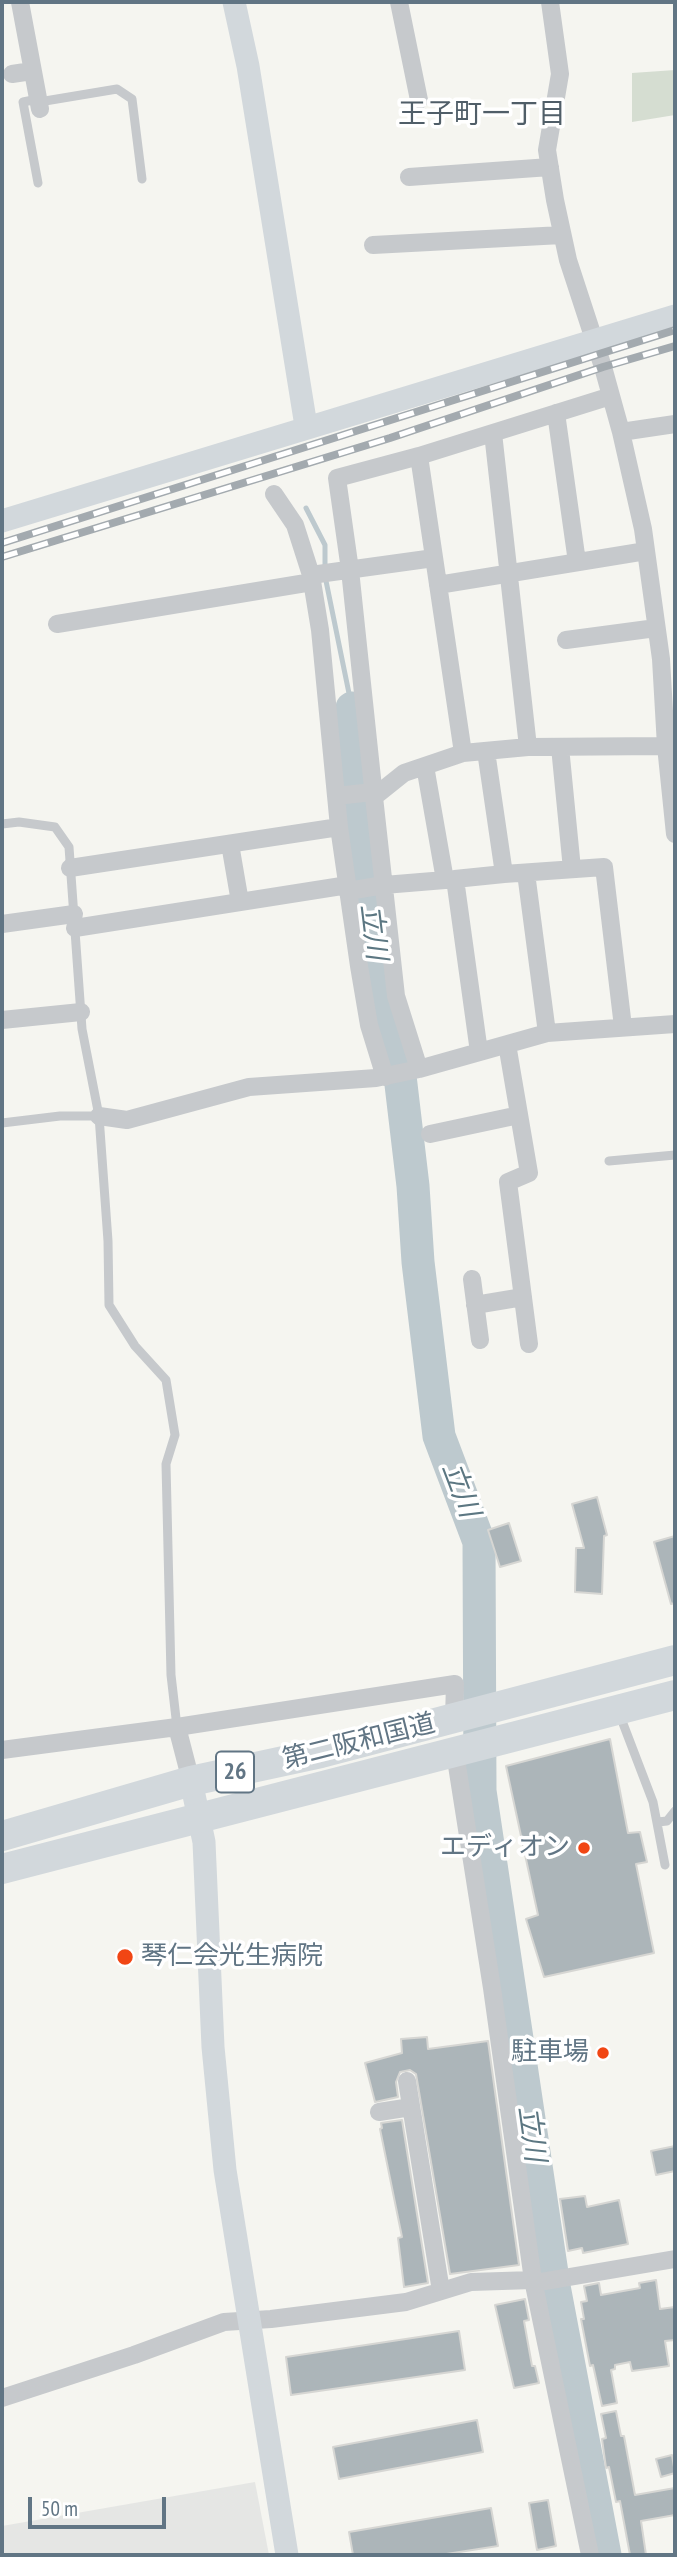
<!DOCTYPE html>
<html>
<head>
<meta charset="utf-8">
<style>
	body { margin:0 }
	#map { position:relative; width:677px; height:2557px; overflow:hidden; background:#f5f5f0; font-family:"PT Sans Narrow",sans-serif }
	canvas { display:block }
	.frame { position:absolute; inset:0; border:4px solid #617584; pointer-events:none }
	.scale { position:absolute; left:28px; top:2497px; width:138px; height:32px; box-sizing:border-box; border:4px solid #617584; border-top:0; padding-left:9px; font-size:21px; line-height:24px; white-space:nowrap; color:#617584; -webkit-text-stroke:5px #fff; paint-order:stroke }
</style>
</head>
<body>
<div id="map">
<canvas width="677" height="2557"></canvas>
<div class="frame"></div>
<div class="scale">50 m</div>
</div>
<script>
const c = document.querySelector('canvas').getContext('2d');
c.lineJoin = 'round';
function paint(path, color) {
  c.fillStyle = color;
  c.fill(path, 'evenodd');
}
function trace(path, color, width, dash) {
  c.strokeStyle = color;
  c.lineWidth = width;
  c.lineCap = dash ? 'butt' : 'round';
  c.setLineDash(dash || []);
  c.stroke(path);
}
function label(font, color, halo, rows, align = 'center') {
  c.font = font + ' "PT Sans Narrow","Noto Sans JP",sans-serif';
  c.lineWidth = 7;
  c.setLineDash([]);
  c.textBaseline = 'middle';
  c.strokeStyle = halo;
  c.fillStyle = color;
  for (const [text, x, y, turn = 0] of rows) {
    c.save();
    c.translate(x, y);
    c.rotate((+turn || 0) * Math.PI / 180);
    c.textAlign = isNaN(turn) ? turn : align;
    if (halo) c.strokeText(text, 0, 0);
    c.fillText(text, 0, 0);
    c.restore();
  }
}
paint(new Path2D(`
	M255 2482 269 2555H2V2526Z`), '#e5e6e4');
paint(new Path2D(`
	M675 70V115L632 122V73Z`), '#d5ddd1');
trace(new Path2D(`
	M306 508 325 545V576L352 708`), '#bdc9ce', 5);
trace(new Path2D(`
	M352 708 359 823 385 1026 400 1076 413 1186 418 1262 439 1436 479 1542 480 1791 552 2273
	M554 2286 605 2555`), '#bdc9ce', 33);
const building = new Path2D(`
	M597 1497 607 1535 604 1536 602 1594 575 1592 576 1548H584L572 1504Z
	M509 1523 521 1561 500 1567 488 1530Z
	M675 1536V1603L671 1604 654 1542Z
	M610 1739 628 1833 640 1832 647 1862 636 1864 654 1953 544 1977 526 1919 538 1915 506 1766Z
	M427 2037 428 2049 488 2041 519 2265 450 2274 416 2074 410 2070 400 2072 396 2082 398 2097 375 2102 365 2063 402 2053 401 2039Z
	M402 2120 428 2283 404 2287 398 2238 402 2237 380 2129 382 2128 381 2123Z
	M675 2146V2171L656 2175 651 2151Z
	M585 2196 587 2207 619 2200 628 2244 583 2253 582 2248 568 2251 560 2199Z
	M656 2280 660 2309 675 2307V2340L665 2341 669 2366 632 2371 630 2362 615 2365V2369L611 2370 617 2403 602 2406 593 2365 590 2366 581 2319H584L581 2302 587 2301 584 2286 599 2283 601 2295 640 2288 639 2283Z
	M525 2299 529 2320 524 2321 532 2366H535L539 2383 514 2388 495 2305Z
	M459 2331 465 2370 291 2395 286 2357Z
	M616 2411 621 2436H624L635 2495 675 2488V2515L641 2521 646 2555H630L620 2501 616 2502 609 2467 606 2468 602 2439 606 2438 601 2414Z
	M477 2420 483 2452 339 2479 333 2447Z
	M672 2455 675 2473 661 2477 656 2459Z
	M548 2500 556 2546 537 2550 529 2503Z
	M491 2508 498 2546 440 2555H353L349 2532Z`);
paint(building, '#acb5b9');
trace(building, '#d6d6d3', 2);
trace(new Path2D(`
	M38 99 23 102 38 183
	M39 102 117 89 132 99 142 179
	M2 824 19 822 55 827 69 847 82 1029 99 1116 108 1241 109 1305 135 1346 166 1380 175 1435 166 1464 171 1675 177 1727
	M2 1123 60 1116H99
	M609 1161 675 1155
	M619 1713 653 1802 665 1865
	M658 1822 667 1821 675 1811`), '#c6c9cc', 9);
trace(new Path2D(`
	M20 2 40 109
	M399 2 419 100
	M550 2 560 74 547 150 555 200 568 260 603 367 621 432 643 529 661 659 666 746 675 834
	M12 74 32 71
	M409 177 550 167
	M373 245 562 235
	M556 413 577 562
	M621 432 675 424
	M493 433 528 747
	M419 456 463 753
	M274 494 295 525 311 575
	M438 585 646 551
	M57 624 312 582
	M566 640 656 628
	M560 747 572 869
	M336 796 373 792
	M374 797 350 570 337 478 419 456 611 396
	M230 844 240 902
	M70 868 339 827
	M526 873 547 1033
	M504 874 604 867 623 1027
	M455 879 479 1052
	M445 880 504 874 486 751
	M348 891 384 885 445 880 425 766
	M2 924 74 914
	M75 928 348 885
	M2 1020 81 1012
	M507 1044 529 1173 508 1182 529 1344
	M419 1069 396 996 374 797 404 773 463 753 528 747 666 746
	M385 1077 369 1025 359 966 339 827 320 630 311 575 434 558
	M99 1116 127 1120 249 1087 376 1078 419 1069 547 1033 675 1024
	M430 1134 519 1115
	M472 1279 480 1340
	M475 1305 523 1297
	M177 1727 455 1684 454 1718
	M2 1750 177 1727 191 1781
	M455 1753 492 1988 533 2280 590 2555
	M407 2081 441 2291
	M379 2112 411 2107
	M2 2398 134 2355 224 2322 271 2319 406 2302 471 2282 533 2280 540 2282 675 2259`), '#c6c9cc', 18);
trace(new Path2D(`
	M234 2 248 66 306 426
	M2 521 675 316
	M191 1781 204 1842 213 2047 225 2170 287 2555`), '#d2d8dc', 23);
trace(new Path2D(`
	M2 1836 191 1781 321 1753 675 1660
	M2 1869 675 1695`), '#d2d8dc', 30);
const rail = new Path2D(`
	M2 543 675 330
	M2 557 390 438 603 367 675 346`);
trace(rail, '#a3aaaf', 8);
trace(rail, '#fff', 5, [16]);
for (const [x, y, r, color] of [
	[584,1848,7,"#f14614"],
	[125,1957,9,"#f14614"],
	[603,2053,7,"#f14614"]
]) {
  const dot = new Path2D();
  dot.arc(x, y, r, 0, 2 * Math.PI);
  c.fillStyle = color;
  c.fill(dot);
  trace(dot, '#fff', 2.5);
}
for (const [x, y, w] of [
	[235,1772,38]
]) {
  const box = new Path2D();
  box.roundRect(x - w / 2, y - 20.5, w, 41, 5);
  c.fillStyle = '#fff';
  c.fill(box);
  trace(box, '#617584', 2);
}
label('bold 24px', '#617584', null, [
	["26",235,1772]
]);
label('26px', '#617584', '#fff', [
	["第二阪和国道",359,1742,-14]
]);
label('26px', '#617584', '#fff', [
	["エディオン",570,1848],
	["琴仁会光生病院",141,1957,"left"],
	["駐車場",589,2053]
], 'right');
label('28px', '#505e68', '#fff', [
	["王子町一丁目",482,115]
]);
label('italic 28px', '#5c7782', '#fff', [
	["立川",373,932,83],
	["立川",460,1490,69],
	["立川",531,2134,82]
]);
</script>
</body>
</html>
